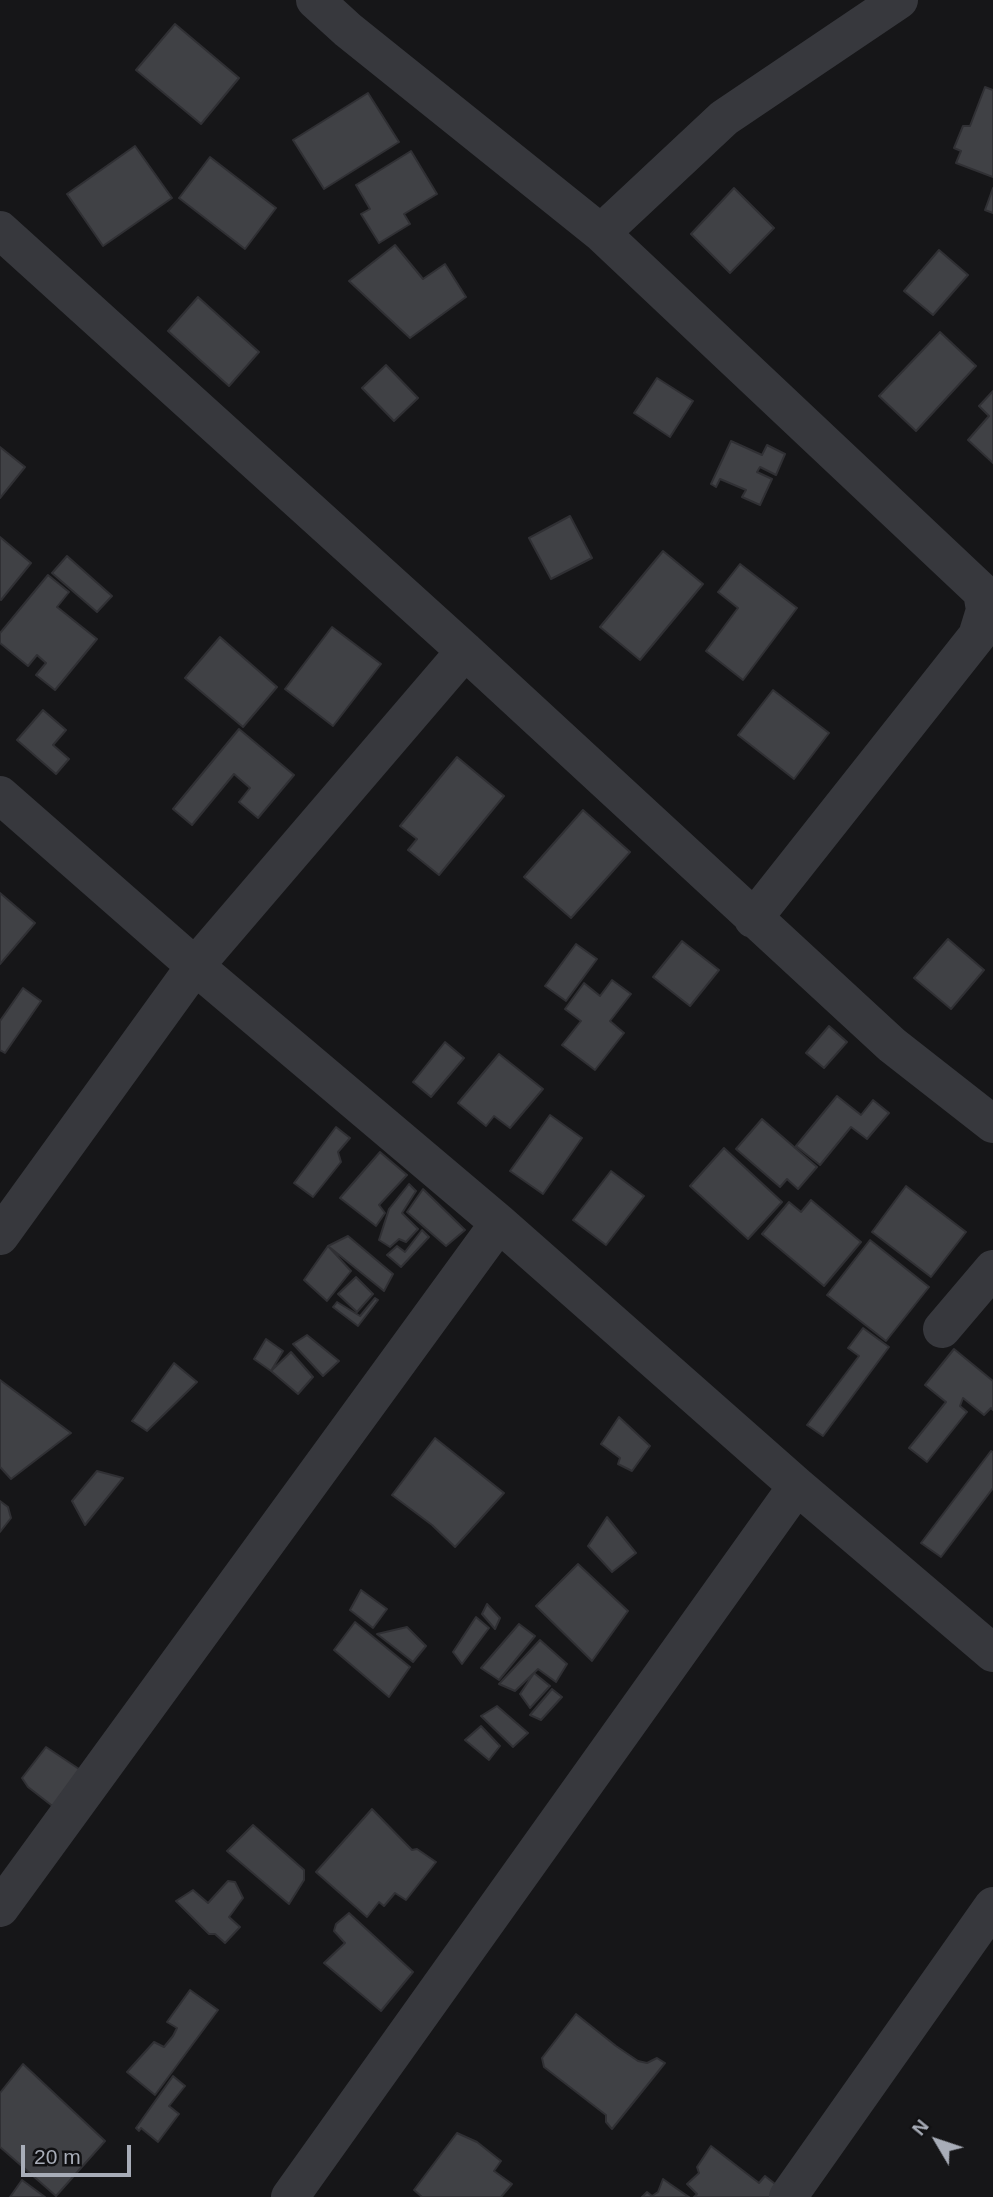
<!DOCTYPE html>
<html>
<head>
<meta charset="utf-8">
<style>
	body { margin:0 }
	#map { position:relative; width:993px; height:2197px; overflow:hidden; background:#161618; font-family:Arial,sans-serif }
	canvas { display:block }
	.north { position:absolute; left:902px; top:2106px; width:70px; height:70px; -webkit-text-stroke:5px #111113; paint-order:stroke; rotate:309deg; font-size:19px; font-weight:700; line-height:28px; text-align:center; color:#a8adb8 }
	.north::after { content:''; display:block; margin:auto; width:24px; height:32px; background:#a8adb8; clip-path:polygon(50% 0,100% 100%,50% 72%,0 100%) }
	.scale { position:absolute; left:21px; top:2145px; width:110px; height:32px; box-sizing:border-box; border:4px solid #a8adb8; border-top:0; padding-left:9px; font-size:21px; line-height:24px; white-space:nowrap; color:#a8adb8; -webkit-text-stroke:5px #111113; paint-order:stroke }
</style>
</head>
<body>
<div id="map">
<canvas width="993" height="2197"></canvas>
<div class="north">N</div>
<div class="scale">20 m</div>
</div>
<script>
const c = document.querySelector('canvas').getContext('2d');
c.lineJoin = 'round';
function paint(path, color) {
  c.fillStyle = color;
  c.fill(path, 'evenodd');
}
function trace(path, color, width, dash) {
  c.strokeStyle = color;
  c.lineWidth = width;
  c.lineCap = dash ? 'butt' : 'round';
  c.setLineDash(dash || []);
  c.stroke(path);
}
const building = new Path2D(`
	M175 24 239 78 201 124 136 70Z
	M985 87 993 90V177L956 163 961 151 954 148 963 126H970Z
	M368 93 399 142 324 189 293 140Z
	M135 146 172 198 103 246 67 194Z
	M411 151 437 194 404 214 410 224 379 243 361 214 370 209 356 185Z
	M210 157 276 208 245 249 179 198Z
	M734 188 774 228 730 273 691 234Z
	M993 188V213L985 210Z
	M395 245 423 279 445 264 466 297 410 338 349 281Z
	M939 250 968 275 933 315 904 291Z
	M198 297 259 352 229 386 168 331Z
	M940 332 976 366 916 431 879 396Z
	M386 365 418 398 394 421 362 388Z
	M657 378 693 401 670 437 634 413Z
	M993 391V463L968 440 989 416 979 406Z
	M731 441 762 455 767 445 785 454 776 475 760 467 757 472 772 479 760 505 742 497 746 490 720 479 716 487 711 484Z
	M0 447 25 467 0 498Z
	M570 516 592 558 551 579 529 538Z
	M0 537 31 563 1 600 0 598Z
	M663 551 703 584 640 660 600 627Z
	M67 556 112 596 97 612 52 573Z
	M740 564 797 608 743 680 706 651 738 608 718 592Z
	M48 575 69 592 57 607 97 639 55 690 36 675 46 663 37 655 28 666 0 643V633Z
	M332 627 381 664 333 726 285 689Z
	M220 637 277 687 243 727 185 678Z
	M773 690 829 733 794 779 738 735Z
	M43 710 66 730 53 745 69 759 56 774 17 740Z
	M239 729 294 775 258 818 239 802 250 788 234 774 192 825 173 809Z
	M457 757 504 796 439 875 408 850 417 839 400 826Z
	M583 810 630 852 571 918 524 877Z
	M0 893 35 923 0 964Z
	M948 939 984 970 951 1009 914 978Z
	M682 941 719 970 690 1006 653 977Z
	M576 944 597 959 566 1001 545 986Z
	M612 980 631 994 610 1021 624 1033 595 1070 562 1045 581 1021 565 1009 584 983 600 996Z
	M23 988 41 1001 5 1053 0 1050V1021Z
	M829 1026 847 1042 824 1068 806 1053Z
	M445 1042 464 1058 431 1097 413 1082Z
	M499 1054 543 1089 510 1128 494 1116 486 1126 458 1103Z
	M837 1096 861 1115 873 1100 889 1113 867 1139 851 1127 820 1165 796 1146Z
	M550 1115 582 1138 543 1194 510 1171Z
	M762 1119 817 1167 798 1189 787 1179 780 1187 736 1149Z
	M336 1127 350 1138 338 1152 341 1162 313 1197 294 1183Z
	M724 1148 782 1202 748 1239 690 1186Z
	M380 1152 407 1175 379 1205 385 1213 376 1226 340 1198Z
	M611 1171 644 1196 606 1245 573 1220Z
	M409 1184 416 1191 402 1213 418 1229 406 1242 399 1239 390 1247 379 1240 389 1209Z
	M906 1186 966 1232 931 1277 872 1232Z
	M423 1189 465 1230 446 1246 407 1212Z
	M811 1200 861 1242 824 1286 762 1234 789 1202 801 1212Z
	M422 1230 429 1237 401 1267 387 1255 397 1246 405 1252Z
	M348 1236 393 1274 384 1291 328 1246Z
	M870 1240 929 1287 886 1341 827 1295Z
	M328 1246 351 1271 327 1301 304 1280Z
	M356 1277 373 1294 357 1312 338 1294Z
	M375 1298 378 1300 358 1326 333 1307 337 1302 360 1316Z
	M863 1328 889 1347 823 1436 807 1425 859 1356 848 1348Z
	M307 1335 339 1361 323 1376 293 1344Z
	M266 1339 283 1351 271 1371 254 1359Z
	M954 1349 993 1381V1410L991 1408 984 1415 963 1398 960 1406 967 1412 927 1462 909 1448 946 1402 925 1385Z
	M291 1352 313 1377 298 1394 271 1371Z
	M174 1363 197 1382 147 1431 132 1421Z
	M0 1380 71 1433 11 1479 0 1467Z
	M619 1417 650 1446 632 1471 618 1464 620 1458 601 1444Z
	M435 1438 504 1493 455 1547 432 1525 392 1495Z
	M991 1451 993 1452V1488L941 1557 921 1543Z
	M97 1471 123 1478 85 1525 72 1501Z
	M0 1501 8 1507 11 1518 0 1532Z
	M607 1517 636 1553 612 1572 588 1546Z
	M578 1564 628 1611 592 1661 536 1606Z
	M361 1590 387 1609 373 1628 350 1610Z
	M487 1604 500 1618 495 1629 482 1614Z
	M476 1617 489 1628 462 1664 453 1652Z
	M355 1622 410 1667 389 1697 334 1650Z
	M519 1624 535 1636 499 1680 481 1668Z
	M407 1627 426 1646 413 1662 377 1634Z
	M540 1640 567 1664 556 1682 538 1669 515 1691 499 1684Z
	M534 1673 550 1686 530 1708 520 1694Z
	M552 1689 562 1697 541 1720 530 1715Z
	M497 1706 528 1733 513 1747 481 1716Z
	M481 1726 500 1746 489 1760 465 1740Z
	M46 1747 88 1775 64 1815 28 1787 22 1778Z
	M372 1809 412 1850 417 1849 436 1862 406 1900 395 1893 384 1906 379 1902 367 1917 316 1872Z
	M253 1825 304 1870V1880L289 1904 227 1851Z
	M228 1881 235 1882 243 1898 229 1917 240 1927 225 1943 215 1934H209L176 1901 193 1890 208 1903Z
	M349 1913 413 1972 381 2011 324 1963 345 1943 334 1931 336 1924Z
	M190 1990 218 2010 155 2095 127 2072 154 2042 164 2047 173 2036 177 2028 167 2022Z
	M576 2014 616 2046 638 2061 647 2063 657 2058 665 2063 612 2129 606 2122V2115L544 2067 542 2058Z
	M23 2064 105 2141 56 2196 0 2147V2093Z
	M173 2076 185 2086 169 2106 179 2114 158 2142 141 2128 139 2131 136 2128Z
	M457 2133 477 2142 501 2161 494 2171 512 2184 501 2197H422L414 2190Z
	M711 2146 759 2183 765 2176 784 2191 779 2197H694L697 2194 687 2184 699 2173 697 2167Z
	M663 2179 670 2184 689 2197H642L647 2192 652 2196 658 2192Z
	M22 2180 45 2197H10Z`);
paint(building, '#404145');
trace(building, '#303034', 2);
trace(new Path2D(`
	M315 0 348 30 601 233 982 592 985 610 977 636 753 919
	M0 230 465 651 892 1045 993 1124
	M601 233 724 118 899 0
	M0 795 195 966 499 1223 797 1486 993 1653
	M0 1236 195 966 465 651
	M942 1329 993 1269
	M0 1908 499 1223
	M290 2197 797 1486
	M788 2197 993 1906`), '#37383d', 38);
</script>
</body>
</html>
